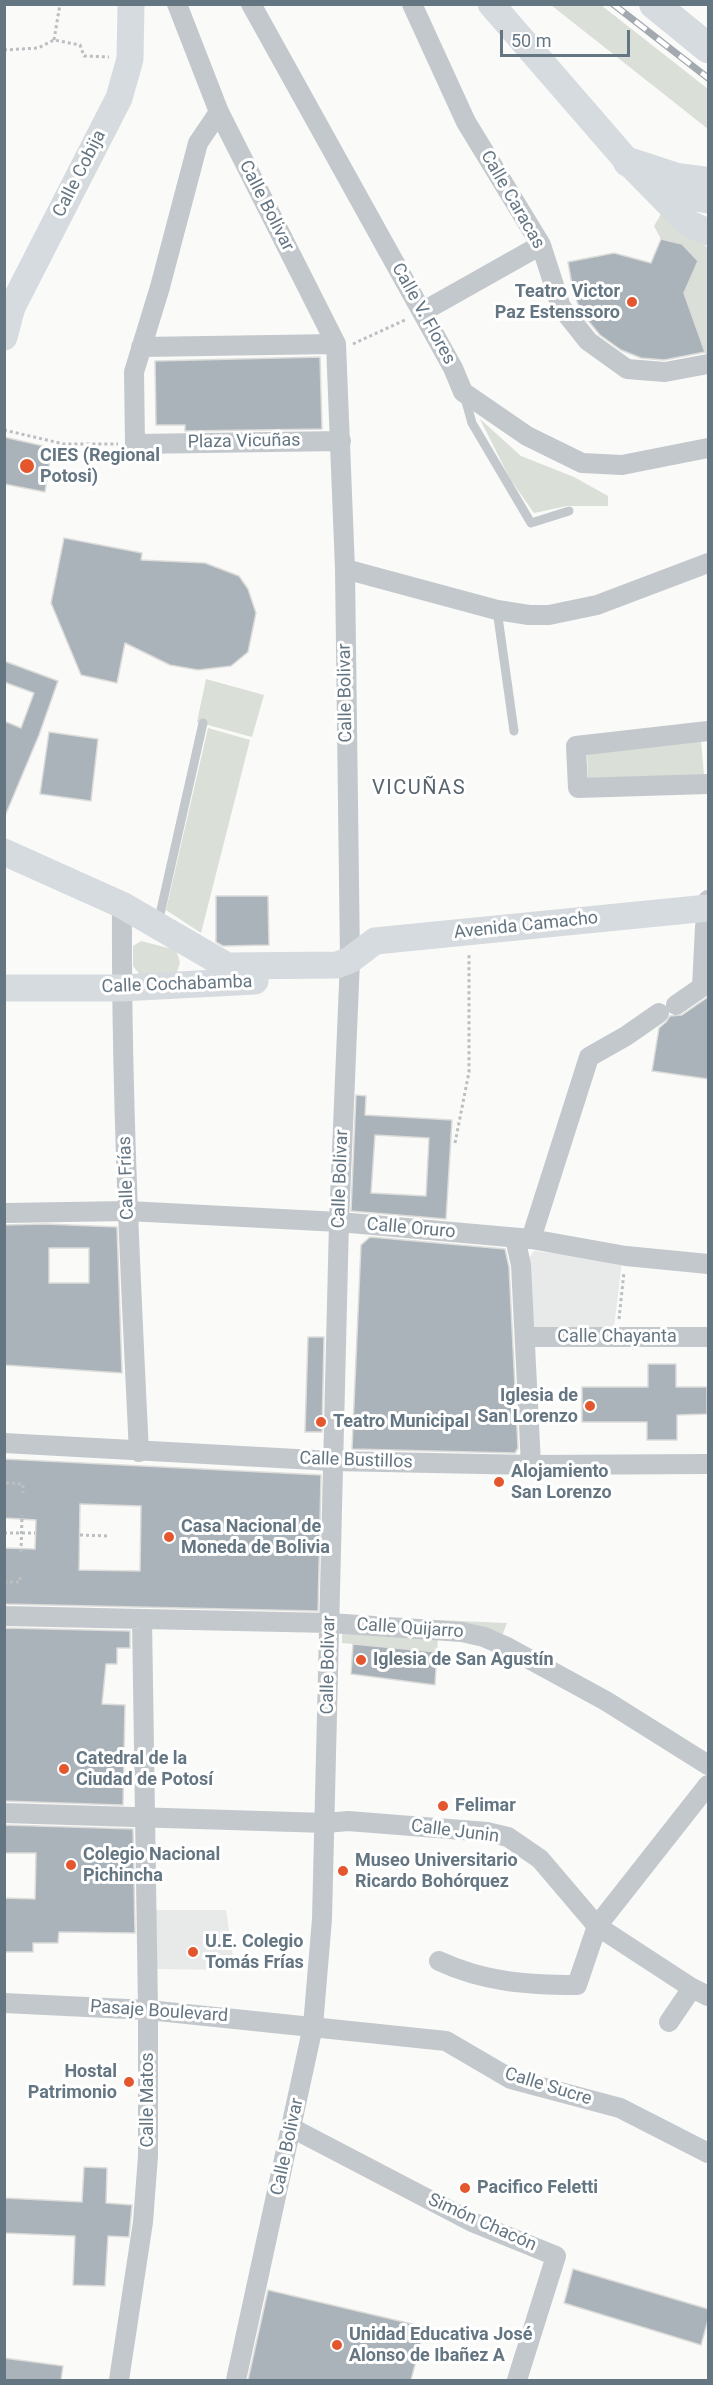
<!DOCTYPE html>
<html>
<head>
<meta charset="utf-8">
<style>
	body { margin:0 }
	#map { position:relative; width:713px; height:2385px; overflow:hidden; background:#fafaf8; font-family:Roboto,sans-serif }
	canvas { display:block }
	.frame { position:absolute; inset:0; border:6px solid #657683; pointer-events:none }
	.scale { position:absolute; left:500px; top:30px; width:130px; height:27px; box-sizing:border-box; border:3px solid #657683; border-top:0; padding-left:8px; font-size:18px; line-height:21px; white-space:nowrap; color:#657683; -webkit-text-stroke:4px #fff; paint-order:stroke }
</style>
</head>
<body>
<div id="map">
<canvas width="713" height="2385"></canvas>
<div class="frame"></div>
<div class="scale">50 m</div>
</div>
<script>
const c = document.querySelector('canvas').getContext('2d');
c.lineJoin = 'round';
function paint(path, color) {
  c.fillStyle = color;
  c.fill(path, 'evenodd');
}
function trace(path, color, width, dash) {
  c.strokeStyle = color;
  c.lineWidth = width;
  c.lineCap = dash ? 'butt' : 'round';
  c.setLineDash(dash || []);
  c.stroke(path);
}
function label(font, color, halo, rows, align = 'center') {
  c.font = font + ' Roboto,sans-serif';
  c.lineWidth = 6;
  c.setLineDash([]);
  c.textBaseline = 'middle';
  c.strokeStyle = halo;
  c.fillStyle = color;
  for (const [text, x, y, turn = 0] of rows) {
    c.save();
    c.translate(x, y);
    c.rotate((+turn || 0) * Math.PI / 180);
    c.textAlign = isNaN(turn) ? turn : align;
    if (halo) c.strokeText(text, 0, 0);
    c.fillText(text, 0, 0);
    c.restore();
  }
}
paint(new Path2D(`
	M534 1251 622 1261 614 1328 534 1329 529 1258Z
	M153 1910H226L235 1970 153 1969Z`), '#e8e9e9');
paint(new Path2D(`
	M551 5H601L708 89V129Z
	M661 214 708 248V357L707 358 684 293 698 261 682 244 661 239 654 226Z
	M480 419 521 456 574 477 608 496V506H567L534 513 510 479Z
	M206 679 264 695 252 737 197 722Z
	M208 728 250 740 201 933 166 910Z
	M701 741 704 775 588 781 587 749Z
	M141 941 176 950 180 962 176 976 145 981 133 966V946Z
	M342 1616 507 1623 498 1646 438 1636 437 1652 342 1643Z`), '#dadfd7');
const building = new Path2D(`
	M661 239 682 244 698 261 684 293 705 352 664 360 641 358 621 350 600 335 581 312 573 291 568 262 614 253 651 263Z
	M320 357 322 429 185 431V425H156L155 361Z
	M4 437 52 448 45 492 4 484Z
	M64 538 142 553 141 560 205 563 239 576 248 589 256 613 248 652 231 666 198 670 170 665 125 643 117 683 81 675 51 603Z
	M4 661 58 681 39 735 5 816 4 721 21 728 34 693 4 682Z
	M49 732 98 739 91 801 40 794Z
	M216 896H268L269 945 223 946 216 942Z
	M708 997V1079L652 1071 659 1028 666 1022 670 1016 682 1015Z
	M356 1095 366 1096 365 1115 452 1120 446 1219 351 1211ZM375 1135 429 1138 426 1196 371 1193Z
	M45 1224 117 1227 122 1373 4 1365V1225ZM49 1248H89V1283H49Z
	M370 1237 505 1249 509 1267 518 1448 515 1453 352 1449 361 1245Z
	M308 1337H324L322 1432H305Z
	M648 1364H676V1387H707V1414L677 1415V1440H647V1422H582V1387H648Z
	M4 1459 321 1475 318 1611 4 1604V1548L35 1549 36 1520 4 1518ZM80 1504 141 1506 140 1571 79 1570Z
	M4 1628 130 1631V1648H117V1664H106L102 1704 125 1705 123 1805 4 1801Z
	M353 1644 437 1652 435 1685 351 1674Z
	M4 1825 133 1829 135 1933 59 1932 58 1943H33V1952H4V1898L35 1899 36 1853H4Z
	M84 2167 107 2168 106 2203 132 2205 129 2237 108 2236 105 2286 73 2285 75 2236 4 2233V2198L82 2202Z
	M573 2269 708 2309V2320L701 2345 564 2303Z
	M268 2290 425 2327 411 2380H248Z
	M4 2358 63 2366 61 2380H4Z`);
paint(building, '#aab3b9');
trace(building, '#dcdcda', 1.5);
trace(new Path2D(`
	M54 40 60 4
	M4 50 38 48 54 40 80 45 84 56 109 57
	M353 344 407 319
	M4 430 64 444H118
	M455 1143 469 1072V953
	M619 1319 624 1272
	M6 1483 23 1484V1493
	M4 1533H35
	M80 1535 110 1536
	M21 1552 22 1515
	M4 1582H20V1575`), '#bbbfc2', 3, [3, 3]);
trace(new Path2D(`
	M465 398 472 423 531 523 569 511
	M497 610 514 731
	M158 923 203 723`), '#c3c8cc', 9);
trace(new Path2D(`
	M177 4 219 112 336 344 345 569 350 960 339 1222 322 1919 313 2026 236 2380
	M251 4 453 368 463 392 527 436 582 463 622 465 708 448
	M412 4 466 122 541 245 561 307 588 341 627 369 665 372 708 364
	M219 112 198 143 160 287 134 372 135 444 341 441
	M422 312 541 245
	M141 347 336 344
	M345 569 497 610 529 615H549L597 605 708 563
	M708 731 576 746 578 788 708 784
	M122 905C121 1087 130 1269 139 1452
	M676 1005 702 987 705 927 708 900
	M4 1213 128 1211 339 1222 531 1239 626 1256 708 1264
	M515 1238 521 1265 531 1465
	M531 1239 589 1057 626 1036 659 1013
	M525 1337H708
	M4 1443 333 1461 531 1465 708 1464
	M4 1616 330 1623 462 1632 484 1637 507 1647 606 1701 708 1765
	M4 1813 326 1823 348 1821 487 1832 508 1837 540 1859 597 1926 692 1988 708 1996
	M439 1961C484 1982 527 1985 577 1985L597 1926 708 1785
	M4 2003 148 2010 446 2041 511 2079 620 2108 708 2153
	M669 2022 692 1988
	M292 2128 472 2222 556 2256 517 2380
	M119 2380 143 2222 148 2156V2010L142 1619`), '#c3c8cc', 20);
trace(new Path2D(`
	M491 4 628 162 688 223 708 232
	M659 192 708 200
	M4 337 12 307 119 98 130 59 131 4
	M4 852 122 905 227 966 337 965 350 960 375 941 708 908
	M4 988H121L255 981`), '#d6dbdf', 27);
trace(new Path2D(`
	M654 4 708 48
	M628 162 677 178 708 182`), '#d6dbdf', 30);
const rail = new Path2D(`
	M613 4 708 78`);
trace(rail, '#a2aab0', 7);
trace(rail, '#fff', 4.5, [14]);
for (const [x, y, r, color] of [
	[632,302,6,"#e4572e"],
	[27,466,8,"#e4572e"],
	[590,1406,6,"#e4572e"],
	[321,1422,6,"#e4572e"],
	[499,1482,6,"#e4572e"],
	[169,1537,6,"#e4572e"],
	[361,1660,6,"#e4572e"],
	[64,1769,6,"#e4572e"],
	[443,1806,6,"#e4572e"],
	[71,1865,6,"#e4572e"],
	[343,1871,6,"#e4572e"],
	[193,1952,6,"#e4572e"],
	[129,2082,6,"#e4572e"],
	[465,2188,6,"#e4572e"],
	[337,2345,6,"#e4572e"]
]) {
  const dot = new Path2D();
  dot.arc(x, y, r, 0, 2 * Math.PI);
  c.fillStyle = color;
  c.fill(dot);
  trace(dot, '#fff', 2);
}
label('18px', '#657683', '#fff', [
	["Calle Cobija",80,174,-63],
	["Calle Caracas",512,200,60],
	["Calle Bolivar",266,206,63],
	["Calle V. Flores",423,314,61],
	["Plaza Vicuñas",244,442,-1],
	["Calle Bolivar",346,693,-91],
	["Avenida Camacho",526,926,-6],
	["Calle Cochabamba",177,985,-2],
	["Calle Frías",127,1178,-92],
	["Calle Bolivar",341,1179,-88],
	["Calle Oruro",411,1229,5],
	["Calle Chayanta",617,1337],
	["Calle Bustillos",356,1461,2],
	["Calle Quijarro",410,1629,4],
	["Calle Bolivar",329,1665,-89],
	["Calle Junin",455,1832,7],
	["Pasaje Boulevard",159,2012,4],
	["Calle Sucre",548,2087,17],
	["Calle Matos",148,2100,-90],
	["Calle Bolivar",288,2147,-78],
	["Simón Chacón",482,2223,24]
]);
label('bold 18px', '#657683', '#fff', [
	["Teatro Victor",620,292,"right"],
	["Paz Estenssoro",620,313,"right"],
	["CIES (Regional",40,456],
	["Potosi)",40,477],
	["Iglesia de",578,1396,"right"],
	["San Lorenzo",578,1417,"right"],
	["Teatro Municipal",333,1422],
	["Alojamiento",511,1472],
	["San Lorenzo",511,1493],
	["Casa Nacional de",181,1527],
	["Moneda de Bolivia",181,1548],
	["Iglesia de San Agustín",373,1660],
	["Catedral de la",76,1759],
	["Ciudad de Potosí",76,1780],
	["Felimar",455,1806],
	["Colegio Nacional",83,1855],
	["Pichincha",83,1876],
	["Museo Universitario",355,1861],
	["Ricardo Bohórquez",355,1882],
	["U.E. Colegio",205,1942],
	["Tomás Frías",205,1963],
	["Hostal",117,2072,"right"],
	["Patrimonio",117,2093,"right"],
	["Pacifico Feletti",477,2188],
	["Unidad Educativa José",349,2335],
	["Alonso de Ibañez A",349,2356]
], 'left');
c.letterSpacing = '1.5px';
label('20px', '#57646e', '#fff', [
	["VICUÑAS",419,789]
]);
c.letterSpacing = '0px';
</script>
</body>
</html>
